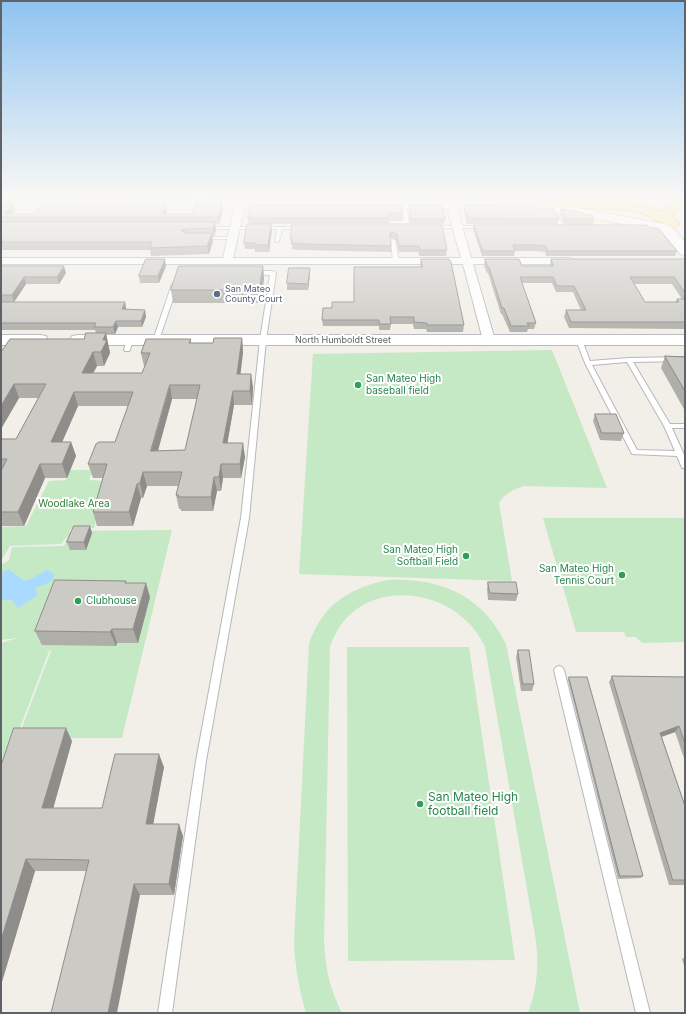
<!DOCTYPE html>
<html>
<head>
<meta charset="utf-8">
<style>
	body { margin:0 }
	#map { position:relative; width:686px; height:1014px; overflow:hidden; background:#f1efe8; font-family:Inter,sans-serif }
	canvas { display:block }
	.frame { position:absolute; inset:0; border:2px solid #5f6368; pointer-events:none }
</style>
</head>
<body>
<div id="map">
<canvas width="686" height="1014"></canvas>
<div class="frame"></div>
</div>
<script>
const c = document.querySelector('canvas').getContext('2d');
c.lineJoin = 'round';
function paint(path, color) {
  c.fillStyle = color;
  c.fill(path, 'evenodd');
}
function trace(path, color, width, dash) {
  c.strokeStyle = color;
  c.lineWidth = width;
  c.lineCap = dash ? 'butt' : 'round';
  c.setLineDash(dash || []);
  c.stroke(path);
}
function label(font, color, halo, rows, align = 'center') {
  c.font = font + ' Inter,sans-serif';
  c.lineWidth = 4;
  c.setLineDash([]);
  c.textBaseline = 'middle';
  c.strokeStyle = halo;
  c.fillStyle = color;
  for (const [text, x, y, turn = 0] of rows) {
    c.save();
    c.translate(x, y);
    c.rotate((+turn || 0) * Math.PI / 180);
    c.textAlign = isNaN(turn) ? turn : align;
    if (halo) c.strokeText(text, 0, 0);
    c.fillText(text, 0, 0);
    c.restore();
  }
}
paint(new Path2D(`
	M552 350 607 488 524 486C514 489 505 493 499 503L512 581 299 574 313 354Z
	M70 470H93L89 480 105 481 94 528 71 529 69 531 172 530 122 738H18L51 651 43 650 49 651 1 778V643L18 638 1 640V565L9 560 12 547 64 546 68 535 61 544 10 546 1 561V527L26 526 49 481 66 480Z
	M543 518H685V642L642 643 636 637H626L624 632H576Z
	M388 580C440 577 483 596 506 644L580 1013H528C537 989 539 967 536 941L485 647C456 582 353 574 330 647L324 941C325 967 330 990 342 1013H306C299 989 295 967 294 941L309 644C322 605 349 588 388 580Z
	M347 647H469L515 960 348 961Z`), '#c5e8c5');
paint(new Path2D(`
	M8 569 23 580H29L47 570 53 573 54 577C51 585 40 584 35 589L37 594 35 597 18 608 12 600H1V574Z`), '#aadaff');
const lane = new Path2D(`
	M404 203 406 204 409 223H389V221H404L402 204Z
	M551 209 555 210 565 228V229L561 228 551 210Z
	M430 226H484L486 227 484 228H430Z
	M204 227H302L304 228 302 229H282L279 241 277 242 275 241 277 229H206L204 228Z
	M201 237H232L234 238 232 239H201Z
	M391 239 395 240 399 261 396 263 393 261Z
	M253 271H273L276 273 266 340 249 518 206 761 172 1013H158L196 761 241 518 260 340 270 275 251 274V272Z
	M175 282 178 284 159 340 158 341H154L153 340 172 284Z
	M130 338 133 340 130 350 129 351H125L124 350 127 340Z
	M579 338 582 340 590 361 629 358 685 357V361L633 362 670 424H685V428H672L685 457V468H682L677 456 632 454 585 363 576 340ZM627 362 664 426 675 451 637 450 592 365Z
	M559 666 562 667 564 670 650 1013H636L554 670 556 667Z`);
const street = new Path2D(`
	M451 201 456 204 471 258H571L576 261 571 264H473L495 340 493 343H485L483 340 463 264H1V258H223L235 205 240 202 245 205 233 258H461L446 204Z`);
const secondary = new Path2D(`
	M515 200 563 205 665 224 670 225 685 242V255L680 254 661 231 563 213 515 208 137 209 131 205 137 201Z
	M1 201H71L77 205 71 209H1Z
	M1 335H40L46 336 48 340 46 344 40 345H1Z
	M78 335H685V345H78L72 344 70 340 72 336Z`);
const highway = new Path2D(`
	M490 199C517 197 545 199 573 200 602 201 634 198 660 212L668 204 685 199V207L673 212 672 216 679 224 672 228 642 213 630 210 514 205 496 203Z`);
trace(lane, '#b5b8bc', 2);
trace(street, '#b5b8bc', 2);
trace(secondary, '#b6babf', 2);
trace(highway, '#f9ab00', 2);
paint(lane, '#fff');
paint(street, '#fff');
paint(secondary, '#fff');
paint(highway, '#fde293');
paint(new Path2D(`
	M1 203 15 211 13 214H35L166 204 167 212 166 214H192L222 203 223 210 219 224 215 225 216 230 214 236H212L213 241 209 254 151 256 150 250H1Z
	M251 205 403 213 402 220H389V224H271L272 230 269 252H255V249H245L244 243 249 224 248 218Z
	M409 205 445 219 444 224H409L410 218 409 211Z
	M464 205 534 208 559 219 557 224H467L464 211Z
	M561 209 585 215 594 219 593 225 650 228 677 251 675 256H546L545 252 534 251H515L514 256H482L473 230 474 225H565L560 215Z
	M442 225 447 250 446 256H419L418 252H399L396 240 391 238H390L391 252 300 250 292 249V245H291V239Z
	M421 259 464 325 463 332H427L426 329H414L413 324H391L390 330H379V326H323L322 320 332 308 354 302 420 267Z
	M485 259 522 266H550L551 259 685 261V329L569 328 564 317 566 310H581L573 292H556L552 283H522L536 323 534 329H528L527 332H510L502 314H501L488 273H487L484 266ZM634 284H672L682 299H677L675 302H645Z
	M1 266 66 273 59 284H26L14 302H125L126 309 145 310 146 317 142 327H118L115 334H106L110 353 104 366H97L93 373H142L145 366H144L141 353 191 339V343H213L242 338 243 352 240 374 253 387 252 405H234L227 443 245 457 241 478H223L221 491H217L213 511H181V509H179L176 495 178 486H147L143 498H141L133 526H97L93 512 103 478H93L88 464 115 442 128 406H78L62 442H71L76 456 67 478H45L24 526H1V439H16L38 398H19L1 429V352L84 339 96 333 95 330H1ZM172 399H197L185 450 158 451Z
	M166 266 159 283H140L139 276Z
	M263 266 264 279 260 303H173L171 290Z
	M310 274 308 290H287V283Z
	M665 356 685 357V411L661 368Z
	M595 414 624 433 621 441 600 440 593 421Z
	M90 526 92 533 86 550H70L67 542Z
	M126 581V583L150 597 138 643H117L116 646 42 645 35 631Z
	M488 582 518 594 516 601 488 600 487 589Z
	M518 650 534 684 532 691H521L516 657Z
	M612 676 685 677V761L675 732 662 737 685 806V885H669L609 682Z
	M569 677 643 876 641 878 618 879 568 680Z
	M72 741 53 808H102L164 767 153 824 183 836 174 895H140L86 871H35L1 985V766Z
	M685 957V969L682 959Z`), '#afaea9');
paint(new Path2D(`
	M13 203 15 211 10 217 4 214Z
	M222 203 223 210 219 224 218 217Z
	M166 204 167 212 165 217 162 214Z
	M215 222 216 230 214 236 213 228Z
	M271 224 272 230 269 252 268 245Z
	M185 229 186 236 181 230Z
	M392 232 391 238 390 239V233Z
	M212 233 213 241 209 254 207 246Z
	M165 259 166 266 159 283 158 276Z
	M64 266 66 273 59 284 57 277Z
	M263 266 264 279 260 303 259 290Z
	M310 268V274L308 290V284Z
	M24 277 26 284 14 302 12 295Z
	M125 302 126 309 123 316 122 309Z
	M145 310 146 317 142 327 141 321Z
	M116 321 118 327 115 334 113 327Z
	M106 333 110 353 104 366 101 352 103 340Z
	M242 338 243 352 239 387 237 374Z
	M93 352 97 366 86 387 82 373Z
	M251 374 253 387 252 405 250 391Z
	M14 384 19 398 1 429V406Z
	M170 385 172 399 154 465 151 451Z
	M233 391 234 405 225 457 223 443Z
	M74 392 78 406 56 456 51 442Z
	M71 442 76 456 67 478 62 464Z
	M243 443 245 457 241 478 240 464Z
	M40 464 45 478 24 526 18 512Z
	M221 464 223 478 221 491 219 477Z
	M143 472 147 486 143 498 140 483Z
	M214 477 217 491 213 511 211 497Z
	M137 484 141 498 133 526 129 512Z
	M90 526 92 533 86 550 84 542Z
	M146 583 150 597 138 643 133 629Z
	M112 629 117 643 116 646 110 632Z
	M679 726 675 732 657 738 660 733Z
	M66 728 72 741 50 820 42 808Z
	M159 754 164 767 151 836 146 824Z
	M179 824 183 836 174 895 169 884Z
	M26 859 35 871 1 985V940Z
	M134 884 140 895 117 1013H108Z`), '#8f8d8a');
const building = new Path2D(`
	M1 203H13L4 214H35L42 204 46 203H164L166 204 162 214H192L196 203H222L218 217H1Z
	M251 205H402L403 213H389L388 216 389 218H248Z
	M409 205H442L445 219H409L411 217Z
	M464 205H531L534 208H553L559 219 468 218Z
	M561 209 584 213 585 215H592L594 219H567Z
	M1 222H215L213 228 185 229 181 230 185 233H212L207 246 150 248 152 242H1Z
	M247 224H271L268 245H255V243H244Z
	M292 225H442L447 250H420L419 246H399L397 234 392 232 390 233 391 246 300 244 292 243V239H291Z
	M474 225H647L650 228H658L677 251H548L546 246 535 245H513L515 251H483Z
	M146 259H165L158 276H139Z
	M421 259H449L451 262 464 325H427V323L414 322V317H390L391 324H379V320H322L323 308H332V302H354V267H422Z
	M485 259H519L522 266H553L551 259H684L685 261V293L674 277H630L645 302H679L677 299H685V322H571L566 310H586L574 286H557L553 277H520L536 323H527L529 326H511L504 308H502L489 267H488Z
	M1 266H64L57 277H24L12 295H1Z
	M179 266H263L259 290H171Z
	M289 268H310L308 284 287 283Z
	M1 302H125L122 309 145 310 141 321H116L113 327H94L96 323H1Z
	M86 333H106L103 340H107L101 352H93L82 373H142L150 353H141L146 339H191L189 343H213L214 338H242L237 374H251L250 391H233L223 443H243L240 464H221L219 477H214L211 497H178L179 495H176L182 472H143L140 483 137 484 129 512H93L107 464H88L96 444 99 442H115L133 392H74L51 442H71L62 464H40L18 512H1V471L7 459H1V439H16L46 384H14L1 406V352L10 339H84ZM170 385H200L185 450 151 451Z
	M665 356 685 357V391Z
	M595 414H616L624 433H602Z
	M74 526H90L84 542H67Z
	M55 580 126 581 125 583H146L133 629H112L110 632 35 631Z
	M488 582H516L518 594 490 593Z
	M518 650H529L534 684H523Z
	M612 676 685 677V744L679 726 660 733 685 806V880H673Z
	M569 677H587L643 876H620Z
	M14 728H66L42 808H102L115 754H159L146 824H179L169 884H134L108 1013H51L89 860 26 859 1 940V766Z`);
paint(building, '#cccac5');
trace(building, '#8f8d8a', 1);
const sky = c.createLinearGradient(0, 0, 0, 341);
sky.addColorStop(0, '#8fc3f1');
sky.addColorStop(0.58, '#f9f8f5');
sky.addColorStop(1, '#f9f8f500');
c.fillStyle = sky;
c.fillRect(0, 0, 686, 341);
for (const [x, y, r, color] of [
	[217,294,4,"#5c6f8a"],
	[358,385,4,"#2e9e5b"],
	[466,556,4,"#2e9e5b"],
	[622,575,4,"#2e9e5b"],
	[78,601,4,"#2e9e5b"],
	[420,804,4,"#2e9e5b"]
]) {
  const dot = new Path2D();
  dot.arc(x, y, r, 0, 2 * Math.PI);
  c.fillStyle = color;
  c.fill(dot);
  trace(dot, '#fff', 1.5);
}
label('9px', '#4e5e75', '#fff', [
	["San Mateo",225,289],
	["County Court",225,299]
], 'left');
label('9px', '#5f6368', '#fff', [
	["North Humboldt Street",343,340]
]);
label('10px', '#27864d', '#fff', [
	["San Mateo High",366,379],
	["baseball field",366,391],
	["San Mateo High",458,550,"right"],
	["Softball Field",458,562,"right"],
	["San Mateo High",614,569,"right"],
	["Tennis Court",614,581,"right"],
	["Clubhouse",86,601]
], 'left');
label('10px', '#348238', '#fff', [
	["Woodlake Area",74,504]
]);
label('12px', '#27864d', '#fff', [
	["San Mateo High",428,797],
	["football field",428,811]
], 'left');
</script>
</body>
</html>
